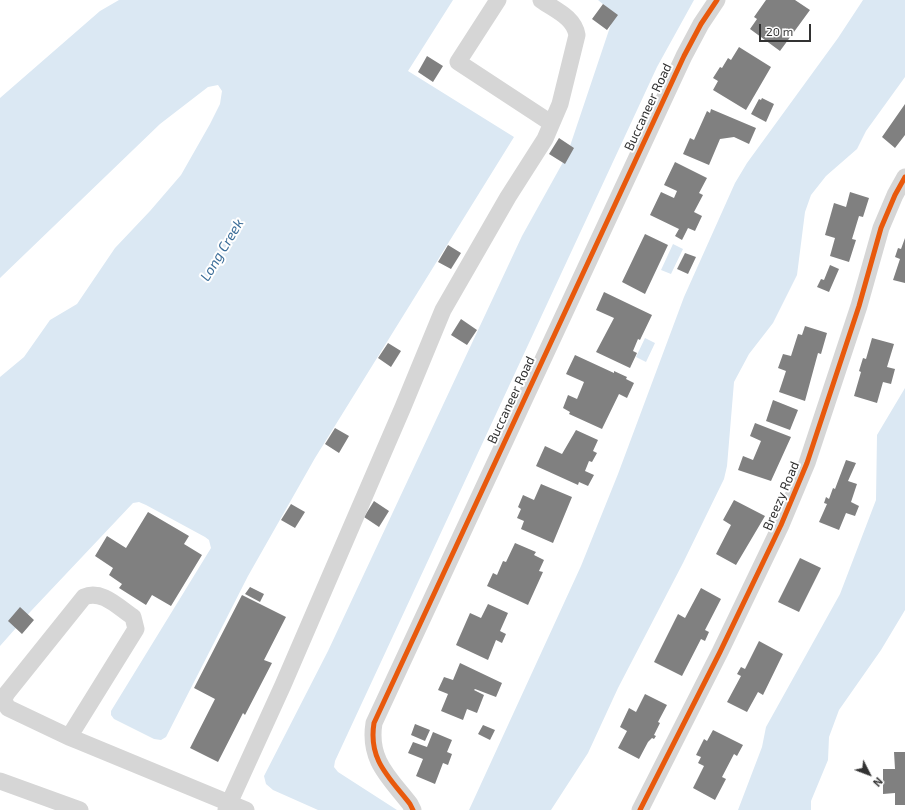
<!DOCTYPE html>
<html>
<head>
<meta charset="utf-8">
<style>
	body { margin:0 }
	#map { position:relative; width:905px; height:810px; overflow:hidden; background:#fff; font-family:"Exo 2",sans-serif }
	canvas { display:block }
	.north { position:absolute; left:849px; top:754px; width:40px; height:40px; -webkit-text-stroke:3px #fff; paint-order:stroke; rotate:132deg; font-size:11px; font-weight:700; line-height:16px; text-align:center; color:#323232 }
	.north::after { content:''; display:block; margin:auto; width:14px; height:18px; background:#323232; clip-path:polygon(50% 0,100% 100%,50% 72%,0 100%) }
	.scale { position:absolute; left:759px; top:24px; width:52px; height:18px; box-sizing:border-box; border:2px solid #323232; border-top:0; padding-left:5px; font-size:12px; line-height:14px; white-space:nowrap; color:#323232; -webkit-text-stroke:3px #fff; paint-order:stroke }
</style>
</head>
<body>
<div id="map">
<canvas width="905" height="810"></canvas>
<div class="north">N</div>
<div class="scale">20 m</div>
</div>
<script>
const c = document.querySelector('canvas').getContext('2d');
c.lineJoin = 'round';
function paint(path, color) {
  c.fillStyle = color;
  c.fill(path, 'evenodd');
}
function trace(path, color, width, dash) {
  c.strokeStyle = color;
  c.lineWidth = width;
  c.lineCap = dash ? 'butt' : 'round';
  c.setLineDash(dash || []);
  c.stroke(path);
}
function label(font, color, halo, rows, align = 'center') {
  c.font = font + ' "Exo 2",sans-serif';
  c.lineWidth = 4;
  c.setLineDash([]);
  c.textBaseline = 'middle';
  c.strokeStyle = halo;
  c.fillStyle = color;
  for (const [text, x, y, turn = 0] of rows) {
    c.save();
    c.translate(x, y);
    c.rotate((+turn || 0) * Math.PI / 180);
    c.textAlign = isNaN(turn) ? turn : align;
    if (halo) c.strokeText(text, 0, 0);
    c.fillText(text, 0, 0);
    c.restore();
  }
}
paint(new Path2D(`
	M119 0H453L408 71 514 137 315 458 248 576 166 737 161 740 154 739 114 719 111 715V711L211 548 209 540 205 537 146 505 139 502 133 503 31 611 0 646V377L24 357 50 320 77 304 115 248 150 211 181 175 210 124 220 104 222 91 218 85 208 87 160 124 0 278V98L100 11Z
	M598 0H694L657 67 335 761 334 767 338 772 397 810H318L273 790 266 784 264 776 328 651 522 236 567 155 611 24V11Z
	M863 0H905V77L866 131 857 149 826 176 811 195 805 212 797 275 773 323 749 354 734 382 727 466 724 479 683 563 618 688 588 753 551 810H469L581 566 618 474 684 297 735 183 747 163 838 38Z
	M673 244 683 249 671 274 661 270Z
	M645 338 655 343 646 362 636 357Z
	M905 388V610L881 650 839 710 829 737 828 760 811 801V810H738L762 747 766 727 840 594 876 500 877 435Z`), '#dbe8f3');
paint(new Path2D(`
	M766 0H795L810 10 780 51 750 29 757 19 754 17Z
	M603 4 618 15 607 30 592 19Z
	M739 47 771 67 746 110 713 90 718 81 713 78 720 67 722 68 728 58 731 60Z
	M427 56 443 66 433 82 418 72Z
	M762 98 774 104 766 122 751 114 759 99 761 100Z
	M905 104V135L895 148 882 137Z
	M711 109 756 128 749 144 734 137 720 139 709 165 683 154 690 138 694 140 707 111 710 113Z
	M559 138 574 148 565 164 549 154Z
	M675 162 707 178 699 193 703 195 694 212 702 216 695 231 688 228 682 240 675 236 679 229 650 215 661 192 674 198 677 191 664 185Z
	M850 192 869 198 863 217 859 216 852 239 856 240 849 262 830 256 835 238 825 235 834 203 846 207Z
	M645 234 668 245 645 294 622 282Z
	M905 238V283L893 280 900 259 895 257 898 248 901 249Z
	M448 245 461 253 451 269 438 262Z
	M685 253 696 257 688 274 677 269Z
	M830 265 839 269 829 292 817 287 821 279 824 280Z
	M604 292 652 315 640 340 638 339 633 351 637 353 630 368 596 352 614 318 596 310Z
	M461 319 477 330 467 345 451 335Z
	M805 326 827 333 821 354 818 353 805 401 779 392 786 371 778 368 783 354 791 356 798 334 802 335Z
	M872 338 894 344 887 367 895 369 891 384 883 382 877 403 854 396 861 372 859 371 863 358 866 359Z
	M388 343 401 351 391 367 378 358Z
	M575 355 614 373V371L627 377 626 379 634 383 627 398 619 394 602 429 569 414 570 412 563 408 568 395 577 399 584 382 566 374Z
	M773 400 798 410 790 430 766 421Z
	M755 423 791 437 771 481 738 470 743 456 753 460 761 441 750 436Z
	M335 428 349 436 339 453 325 444Z
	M576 430 598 440 593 451 597 453 592 462 589 461 585 471 594 475 588 486 579 482 578 485 536 466 545 446 562 454Z
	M846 460 856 463 848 481 857 484 851 502 859 506 855 516 846 513 839 530 819 522 827 504 824 503 826 497 829 499 833 488 835 489Z
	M541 484 572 497 553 543 521 529 524 521 517 518 521 509 518 507 523 495 534 500Z
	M734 500 765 516 736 565 716 554 731 525 723 520Z
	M374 501 389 511 379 527 364 517Z
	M291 504 305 512 295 528 281 520Z
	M148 512 189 536 184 544 202 555 171 606 152 595 146 605 119 588 122 584 109 575 113 568 95 556 107 536 126 548Z
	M515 543 536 552 534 555 544 560 539 571 543 572 528 605 487 586 493 573 497 575 503 561 506 562Z
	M800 558 821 568 799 612 778 602Z
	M250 587 264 594 260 602 245 594Z
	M701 588 721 599 705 630 709 632 705 641 701 639 682 676 654 662 678 614 685 618Z
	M242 595 286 617 264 660 272 663 245 715 243 713 218 762 190 748 215 699 194 688Z
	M488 604 508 613 500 631 506 634 502 643 496 640 488 660 456 645 470 613 481 618Z
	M20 607 34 620 22 634 8 621Z
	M759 641 783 654 763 695 758 692 747 712 727 702 741 676 737 674 741 667 745 669Z
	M460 663 502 683 496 697 475 689 474 690 484 695 477 713 467 709 463 720 441 711 448 694 438 690 444 677 453 680Z
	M645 694 667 705 658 722 660 723 654 735 656 736 654 739 652 738 648 742 639 759 618 748 627 731 620 727 629 708 636 712Z
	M415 724 430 730 425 741 411 735Z
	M483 725 495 730 490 740 478 734Z
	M713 730 743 745 737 756 734 754 722 777 726 779 715 800 693 788 704 766 698 763 701 757 696 755 704 739 707 741Z
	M433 732 452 740 447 752 452 754 448 765 443 763 435 784 416 776 423 759 408 753 413 742 427 747Z
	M894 752H905V805H895V793L883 794V769H895Z`), '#808080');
trace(new Path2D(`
	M498 0 458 62 551 123
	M69 737 136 629 133 617C119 608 102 589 84 597L7 693C3 699 4 702 8 708L69 737 79 741 246 810
	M0 781 80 810
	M226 810 283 685 403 407 443 310 508 197 545 139 560 104 577 35C574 17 555 10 541 0
	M413 810 410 804C389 777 368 760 374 723L684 56 701 24 717 0
	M640 810 720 652 781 525 807 463 859 306 881 228 895 195 905 177`), '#d6d6d6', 17);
trace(new Path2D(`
	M413 810 410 804C389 777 368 760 374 723L684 56 701 24 717 0
	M640 810 720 652 781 525 807 463 859 306 881 228 895 195 905 177`), '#e8590c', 5);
label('13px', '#323232', '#fff', [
	["Buccaneer Road",648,107,-65],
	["Buccaneer Road",511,400,-65],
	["Breezy Road",781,496,-67]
]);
label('italic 14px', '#3b6d98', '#fff', [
	["Long Creek",222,250,-59]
]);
</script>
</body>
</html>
